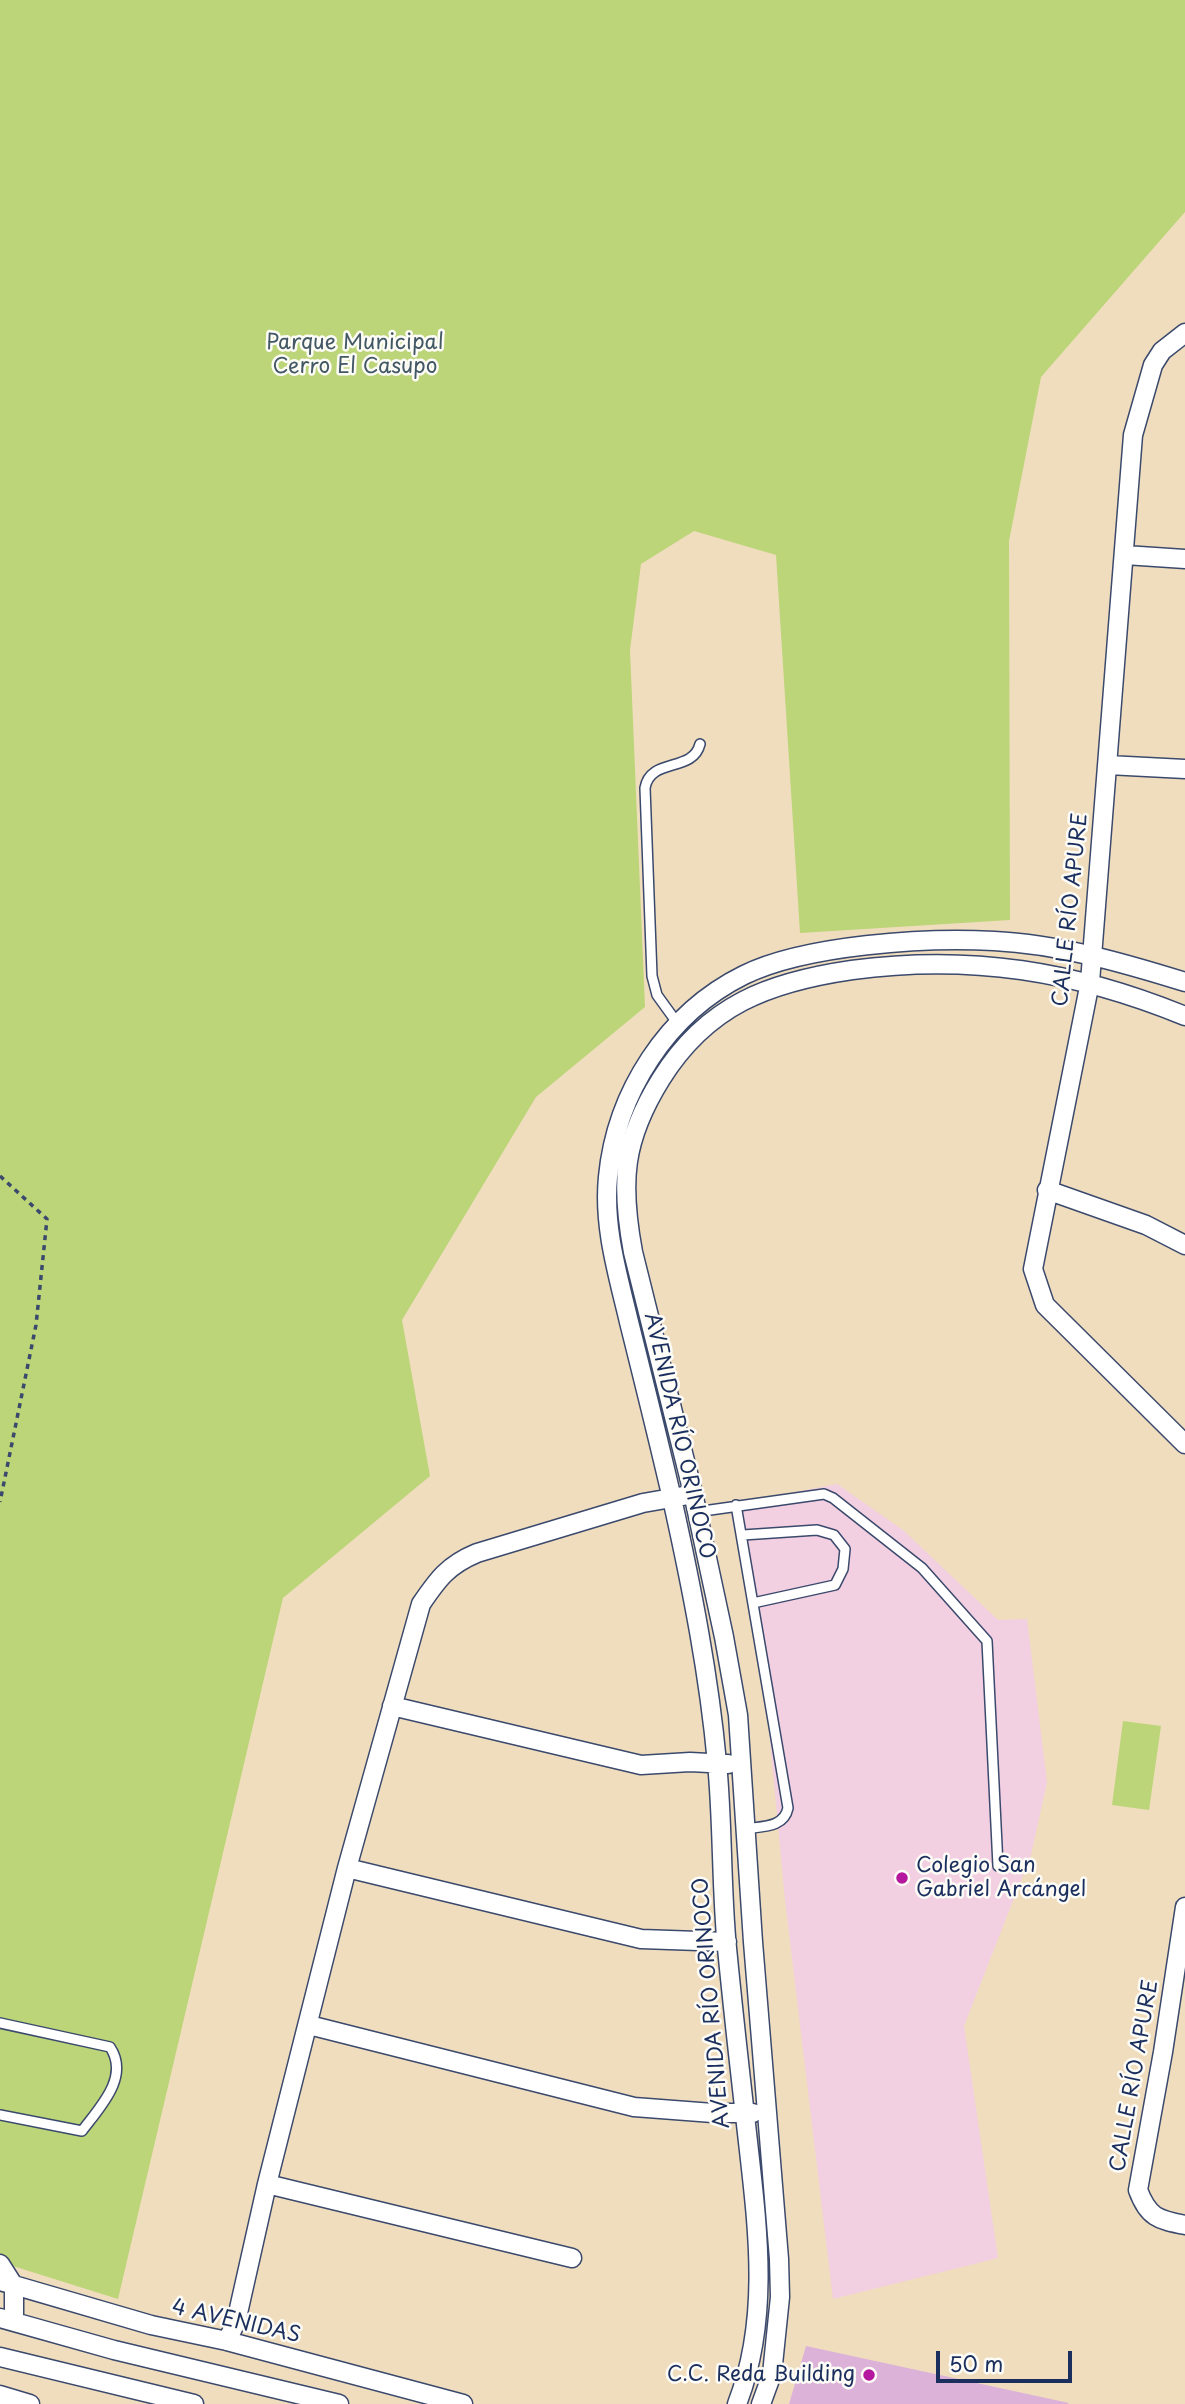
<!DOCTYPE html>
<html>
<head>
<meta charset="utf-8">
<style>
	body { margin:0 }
	#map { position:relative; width:1185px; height:2404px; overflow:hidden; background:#f0ddbe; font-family:"Playpen Sans",sans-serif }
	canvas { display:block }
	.scale { position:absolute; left:936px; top:2351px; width:136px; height:32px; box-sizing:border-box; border:4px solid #1b2f5e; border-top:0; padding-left:9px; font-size:21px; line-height:24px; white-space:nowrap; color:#1b2f5e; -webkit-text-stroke:5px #fdfcf7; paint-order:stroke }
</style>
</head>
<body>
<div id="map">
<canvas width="1185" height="2404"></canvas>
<div class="scale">50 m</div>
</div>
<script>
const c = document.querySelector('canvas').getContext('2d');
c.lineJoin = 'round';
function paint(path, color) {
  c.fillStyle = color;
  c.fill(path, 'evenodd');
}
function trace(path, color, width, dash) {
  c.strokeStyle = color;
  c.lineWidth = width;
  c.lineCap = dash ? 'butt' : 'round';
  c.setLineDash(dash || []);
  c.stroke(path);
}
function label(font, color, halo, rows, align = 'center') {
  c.font = font + ' "Playpen Sans",sans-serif';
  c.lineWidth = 5;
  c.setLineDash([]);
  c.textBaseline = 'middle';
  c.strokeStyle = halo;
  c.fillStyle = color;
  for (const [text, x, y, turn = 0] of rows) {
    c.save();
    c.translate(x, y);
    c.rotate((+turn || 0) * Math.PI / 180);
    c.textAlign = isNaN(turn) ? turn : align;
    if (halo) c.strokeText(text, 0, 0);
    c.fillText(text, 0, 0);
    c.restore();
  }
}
paint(new Path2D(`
	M837 1484 903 1530 998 1620 1027 1619 1047 1782 1031 1855 964 2026 998 2258 833 2299 785 1900 766 1699 750 1603 729 1505Z`), '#f2cfe1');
paint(new Path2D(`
	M0 0H1185V212L1041 377 1009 541 1010 920 800 933 776 555 694 531 641 564 630 650 645 1007 536 1097 402 1320 430 1476 283 1598 118 2299 0 2262Z
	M1123 1721 1161 1726 1149 1810 1112 1805Z`), '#bcd579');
paint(new Path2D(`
	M806 2346 1069 2403 1068 2404H789Z`), '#dcb2d9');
const service = new Path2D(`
	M678 1024 657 995 652 976 645 788C650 757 693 773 700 744
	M736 1505 788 1808C784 1828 762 1826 745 1829
	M696 1512 824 1494 833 1498 922 1568 987 1641 998 1866
	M743 1535 817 1530 834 1535 845 1549 843 1569 835 1585 753 1603
	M0 2023 110 2047C130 2077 100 2107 82 2131L0 2115`);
const minor = new Path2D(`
	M1185 333 1162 351 1153 365 1133 435 1090 982 1033 1269 1045 1305 1185 1444
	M1125 555 1185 559
	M1108 765 1185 769
	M1047 1190 1146 1225 1185 1245
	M392 1706 641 1765 690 1762 728 1764
	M347 1868 641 1939 727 1942
	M1185 1907 1163 2052 1138 2190C1148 2217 1158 2220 1185 2225
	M309 2025 634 2107 713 2113H753
	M267 2184 572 2258
	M0 2264 14 2286V2322
	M0 2281 151 2325 227 2341 463 2404
	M0 2318 114 2350 339 2404
	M227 2341 236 2322 267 2184 347 1868 421 1604C438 1579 448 1565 477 1553L643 1503 683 1496
	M0 2357 194 2404
	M0 2395 30 2404
	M737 2404C771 2317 757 2223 747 2133 740 2072 733 2010 727 1948 721 1887 723 1824 717 1763 709 1675 692 1589 673 1503 659 1442 644 1382 629 1322 618 1275 603 1227 608 1177 616 1093 667 1013 744 975 805 945 926 937 994 941 1058 944 1124 963 1185 982
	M761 2404 772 2374 780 2297 779 2259 753 1942 738 1715 724 1637 693 1493 633 1252C620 1182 623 1140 661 1079 707 1005 769 982 852 970 970 954 1075 971 1185 1016`);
trace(service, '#3b496c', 12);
trace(minor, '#3b496c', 21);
trace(new Path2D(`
	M0 1176 47 1219 36 1325 0 1502`), '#3b496c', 3.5, [5, 5]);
trace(service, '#fff', 9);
trace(minor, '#fff', 18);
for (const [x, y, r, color] of [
	[902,1878,7,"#b5179e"],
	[869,2375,7,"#b5179e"]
]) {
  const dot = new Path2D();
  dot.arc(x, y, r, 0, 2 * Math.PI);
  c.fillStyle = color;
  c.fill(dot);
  trace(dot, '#fdfcf7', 2.5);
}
label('21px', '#435865', '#fdfcf7', [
	["Parque Municipal",355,343],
	["Cerro El Casupo",355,367]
]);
label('21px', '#1b2f5e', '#fdfcf7', [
	["CALLE RÍO APURE",1071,910,-84],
	["AVENIDA RÍO ORINOCO",679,1436,77],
	["AVENIDA RÍO ORINOCO",712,2003,-95],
	["CALLE RÍO APURE",1135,2076,-80],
	["4 AVENIDAS",236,2322,13]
]);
label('21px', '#1b2f5e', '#fdfcf7', [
	["Colegio San",916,1866],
	["Gabriel Arcángel",916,1890],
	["C.C. Reda Building",855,2375,"right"]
], 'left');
</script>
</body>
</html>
